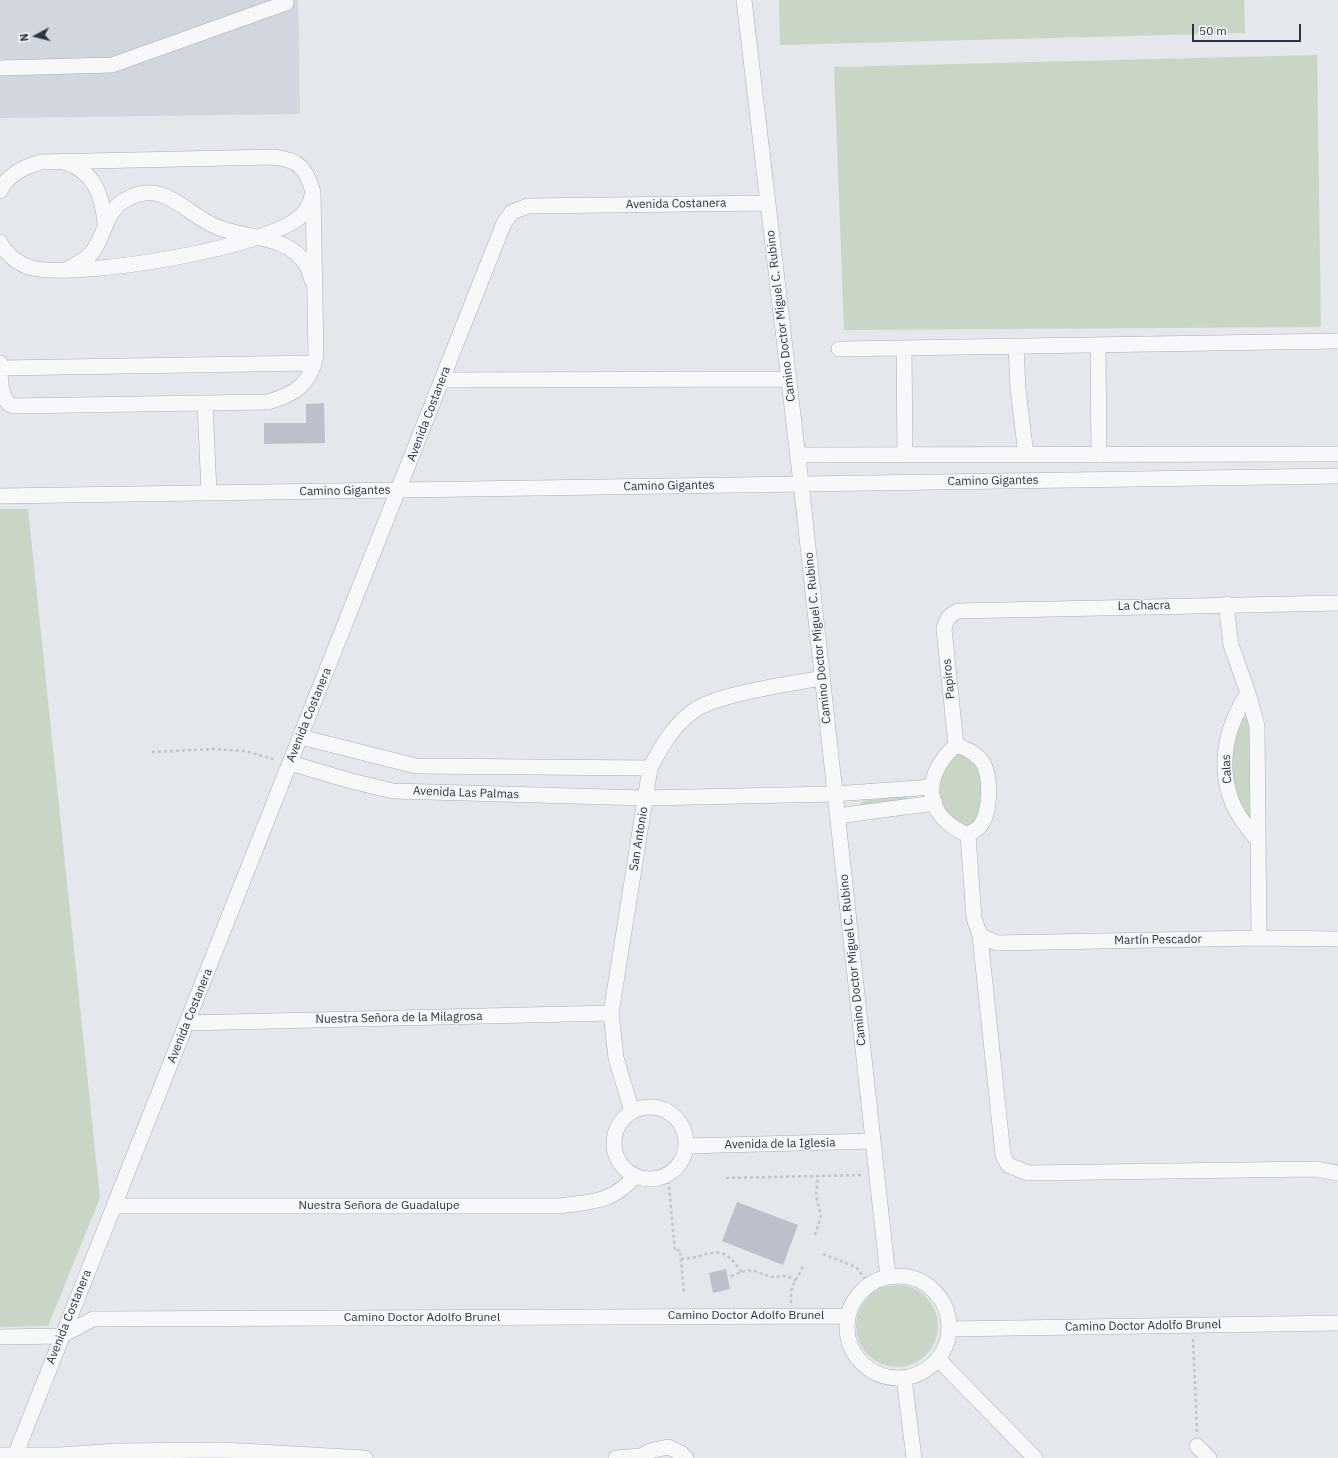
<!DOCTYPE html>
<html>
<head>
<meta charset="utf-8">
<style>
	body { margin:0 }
	#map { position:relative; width:1338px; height:1458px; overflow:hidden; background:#e4e7ec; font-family:"IBM Plex Sans",sans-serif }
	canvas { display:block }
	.north { position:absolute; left:16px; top:16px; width:40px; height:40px; -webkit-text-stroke:3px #f4f6f9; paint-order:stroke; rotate:263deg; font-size:11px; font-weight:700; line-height:16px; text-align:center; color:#2b3445 }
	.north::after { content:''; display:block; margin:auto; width:14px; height:18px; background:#2b3445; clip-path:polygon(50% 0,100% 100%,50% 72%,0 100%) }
	.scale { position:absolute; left:1192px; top:24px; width:109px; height:18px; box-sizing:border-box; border:2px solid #2b3445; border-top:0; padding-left:5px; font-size:12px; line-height:14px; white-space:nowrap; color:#2b3445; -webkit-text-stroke:3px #f4f6f9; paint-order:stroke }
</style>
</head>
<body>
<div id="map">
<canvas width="1338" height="1458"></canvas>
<div class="north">N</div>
<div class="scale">50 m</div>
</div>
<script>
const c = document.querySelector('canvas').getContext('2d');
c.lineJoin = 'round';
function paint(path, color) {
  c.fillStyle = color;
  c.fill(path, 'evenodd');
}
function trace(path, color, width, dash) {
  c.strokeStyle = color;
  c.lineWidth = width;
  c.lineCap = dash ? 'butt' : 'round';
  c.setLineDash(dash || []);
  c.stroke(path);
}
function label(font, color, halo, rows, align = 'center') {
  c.font = font + ' "IBM Plex Sans",sans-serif';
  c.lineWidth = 3;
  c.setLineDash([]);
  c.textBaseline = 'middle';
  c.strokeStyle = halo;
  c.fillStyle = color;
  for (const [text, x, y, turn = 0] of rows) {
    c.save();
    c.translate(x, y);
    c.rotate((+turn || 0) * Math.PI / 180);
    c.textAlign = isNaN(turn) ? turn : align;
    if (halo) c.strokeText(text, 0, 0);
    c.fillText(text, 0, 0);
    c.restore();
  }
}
paint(new Path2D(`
	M0 0H298L300 114 0 118Z`), '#d2d6de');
paint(new Path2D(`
	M779 0H1244L1245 33 780 45Z
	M1317 55 1321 327 844 330 834 67Z
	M0 509H28L100 1198 48 1326 0 1327Z
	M1246 717 1249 719 1251 818H1249L1239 804 1229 763 1240 719Z
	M960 753 972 759 982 776 981 818 967 828 953 822 939 799 940 775 956 754Z
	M905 796 909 799V801L860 805 862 801Z
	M856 1326a41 41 0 1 1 82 0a41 41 0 1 1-82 0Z`), '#c9d6c5');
paint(new Path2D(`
	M324 403 325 443 264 444V423H306V404Z
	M737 1202 798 1225 783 1265 722 1241Z
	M726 1269 730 1289 713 1293 709 1273Z`), '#bbc0ca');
const minor = new Path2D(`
	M744 0 801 483 888 1277
	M0 68 112 65 286 3V0
	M64 162C94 171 102 194 105 223
	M0 191C8 174 24 167 41 162L274 157C299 160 306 168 313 192L316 356C310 385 295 394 268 402L13 406C0 401 0 379 0 363
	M0 242C5 253 19 265 32 268 78 279 270 248 302 215 307 210 310 203 312 196
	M68 269C77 264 88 259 94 250 106 232 105 212 125 200 164 177 186 215 217 227 246 239 290 235 307 266 309 270 310 275 312 280
	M1098 345 1099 455
	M1016 346 1018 389 1026 455
	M904 348 905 455
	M839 349 1338 341
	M0 368 314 363
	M442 380 788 379
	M205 403 209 493
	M797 455 1338 454
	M0 496 1338 476
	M1226 604 1231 645 1248 693 1257 726 1259 938
	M1248 693C1228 723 1218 760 1230 796 1235 813 1247 827 1258 841
	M301 737 416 766 650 768
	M956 745 944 629C946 620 949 615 958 611L1338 603
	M956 745C922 776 922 815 968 835
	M956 745C965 748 974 752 980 759 992 772 991 813 980 826 977 830 971 832 968 835
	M290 763 351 781 393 791 646 798 834 794 932 787
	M837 816 935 803
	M968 835 974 918 980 936 1003 1155 1008 1165 1028 1173 1316 1169 1338 1173
	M980 936 997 943 1259 938 1338 939
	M187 1023 611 1013
	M614 1143a36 36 0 1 1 72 0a36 36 0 1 1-72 0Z
	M632 1112 616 1058 611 1013 650 768C661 747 672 727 692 712 714 694 791 684 822 678
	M686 1146 873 1141
	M114 1206H561C593 1201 612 1203 635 1176
	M847 1327a51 51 0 1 1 102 0a51 51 0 1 1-102 0Z
	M949 1329 1338 1323
	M0 1337 61 1336 93 1319 848 1316
	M938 1359 1035 1458
	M904 1378 914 1458
	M1197 1446 1209 1458
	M0 1455H60L117 1451 223 1450 365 1458
	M14 1458 504 223 512 212 528 206 768 203
	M616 1458 641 1456 650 1451 668 1447 681 1453 686 1458`);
trace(minor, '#a9aeb7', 16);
trace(new Path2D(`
	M152 752 214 749 245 751 276 760
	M668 1175 675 1251 680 1250 684 1294
	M726 1178 862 1175
	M815 1235 821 1216 816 1196 818 1176
	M823 1254 856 1267 870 1285
	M681 1259C707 1259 721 1238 741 1272
	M731 1276 741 1272 752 1270 771 1277 788 1276 795 1281
	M791 1303C790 1283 796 1282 804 1264
	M1193 1339 1197 1432`), '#c2c5cb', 2.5, [3, 3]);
trace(minor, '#f7f8fa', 15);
label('12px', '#2b3445', '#f4f6f9', [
	["Avenida Costanera",676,204,-1],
	["Camino Doctor Miguel C. Rubino",781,316,-97],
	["Avenida Costanera",429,414,-69],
	["Camino Gigantes",993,481,-1],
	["Camino Gigantes",669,486,-1],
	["Camino Gigantes",345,491,-1],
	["La Chacra",1144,606,-1],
	["Camino Doctor Miguel C. Rubino",818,638,-96],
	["Papiros",949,679,-96],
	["Avenida Costanera",309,715,-68],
	["Calas",1227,769,-93],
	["Avenida Las Palmas",466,793,2],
	["San Antonio",639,839,-81],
	["Martín Pescador",1158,940,-1],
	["Camino Doctor Miguel C. Rubino",853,960,-96],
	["Avenida Costanera",190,1016,-68],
	["Nuestra Señora de la Milagrosa",399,1018,-1],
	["Avenida de la Iglesia",780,1144,-1],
	["Nuestra Señora de Guadalupe",379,1206],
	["Camino Doctor Adolfo Brunel",746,1316],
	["Avenida Costanera",69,1317,-68],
	["Camino Doctor Adolfo Brunel",422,1318],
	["Camino Doctor Adolfo Brunel",1143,1326,-1]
]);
</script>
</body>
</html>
